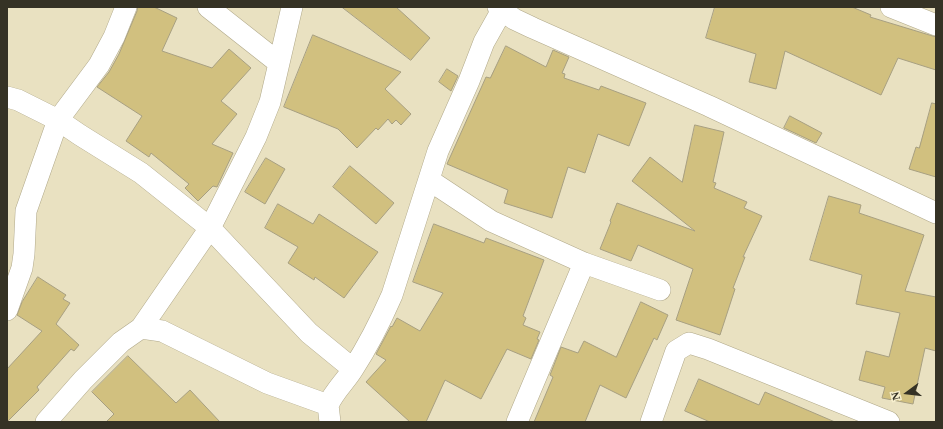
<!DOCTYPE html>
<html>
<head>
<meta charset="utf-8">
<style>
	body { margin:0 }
	#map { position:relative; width:943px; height:429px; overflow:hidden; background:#e9e1c1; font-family:Georgia,serif }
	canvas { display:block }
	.frame { position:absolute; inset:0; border:8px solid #353225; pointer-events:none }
	.north { position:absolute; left:887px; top:373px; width:40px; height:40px; -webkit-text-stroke:3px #f7efce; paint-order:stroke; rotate:255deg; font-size:11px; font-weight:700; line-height:16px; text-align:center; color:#353225 }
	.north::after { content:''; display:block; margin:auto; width:14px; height:18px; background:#353225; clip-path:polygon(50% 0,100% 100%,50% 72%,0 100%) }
</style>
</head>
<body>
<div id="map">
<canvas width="943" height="429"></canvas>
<div class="frame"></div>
<div class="north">N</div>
</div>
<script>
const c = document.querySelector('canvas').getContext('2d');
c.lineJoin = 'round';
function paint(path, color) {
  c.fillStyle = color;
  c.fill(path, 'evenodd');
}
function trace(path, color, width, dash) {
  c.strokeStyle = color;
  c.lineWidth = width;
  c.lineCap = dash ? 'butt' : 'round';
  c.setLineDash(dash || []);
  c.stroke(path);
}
const building = new Path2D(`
	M138 7H154L177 18 162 51 212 68 229 49 251 68 221 101 237 114 212 144 233 153 217 187 213 186 198 201 185 188 189 184 151 153 149 157 126 141 142 116 97 87 109 72 119 54 137 11Z
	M342 7H396L430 38 411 60Z
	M715 7H852L871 15 870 17 936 37V70L898 58 881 95 785 51 776 89 749 82 756 54 706 38Z
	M313 35 401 72 385 89 411 114 401 125 396 120 392 124 388 119 378 130 376 128 357 148 338 129 284 107Z
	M506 46 546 67 553 50 569 57 562 73 565 74 564 78 599 90 601 86 646 103 629 146 598 134 585 173 568 167 552 218 504 203 508 190 447 164 486 77 490 78Z
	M447 69 458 76 451 91 439 82Z
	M932 103 936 104V177L909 169 916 147 919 148Z
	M790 116 822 133 816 143 784 128Z
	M695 125 724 132 713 182 716 183 714 188 747 202 744 208 762 216 743 257H745L733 288 735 289 720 335 676 320 693 269 638 245 631 261 600 249 611 222 610 221 617 203 695 231 632 181 650 157 682 182Z
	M266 158 285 169 265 204 245 192Z
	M350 166 394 203 376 224 333 187Z
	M829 196 861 205 859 213 924 235 905 291 936 297V351L925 348 913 404 882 398 885 387 859 380 866 351 889 357 900 313 856 304 862 275 810 260Z
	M278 204 313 224 319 214 378 252 344 298 315 277 314 280 288 263 298 247 265 228Z
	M434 224 484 243 486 238 544 260 523 316 526 318 523 325 540 332 537 339 539 340 531 359 507 349 481 399 445 380 426 422H410L366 382 386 360 376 354 391 326 392 327 397 318 420 331 443 293 413 282Z
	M38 277 66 295 63 299 70 303 56 324 79 345 74 351 71 349 37 387 39 390 7 422V369L42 331 17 315 22 302Z
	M641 302 668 315 657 340 654 338 626 398 600 385 585 422H534L553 377 550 375 561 347 578 353 584 341 616 357Z
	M128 356 176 403 190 390 220 422H106L114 414 92 392Z
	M699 379 759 405 765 392 835 422H710L685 411Z`);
paint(building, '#d1c07f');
trace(building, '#a79f81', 1);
const street = new Path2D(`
	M208 7 279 63
	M498 7 514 19 533 28 709 106 936 213
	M891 7 936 25
	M7 97 18 100 58 120 80 135 141 173 210 228 309 333 353 369
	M429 180 491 221 584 263 660 290
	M7 310 22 268 24 254 26 211 58 120 99 65 114 37 126 7
	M141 328 162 331 267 383 328 405 330 422
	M328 405C335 390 345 382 353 369 368 346 381 320 392 295L438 151 469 81 484 42 502 10
	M46 422 83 380 121 342 141 328 210 228 256 137 270 102 292 7
	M517 422 584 263
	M651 422 676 351 689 343 708 349 889 422`);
trace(street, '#b0a889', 22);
trace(street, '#fff', 21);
</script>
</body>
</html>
